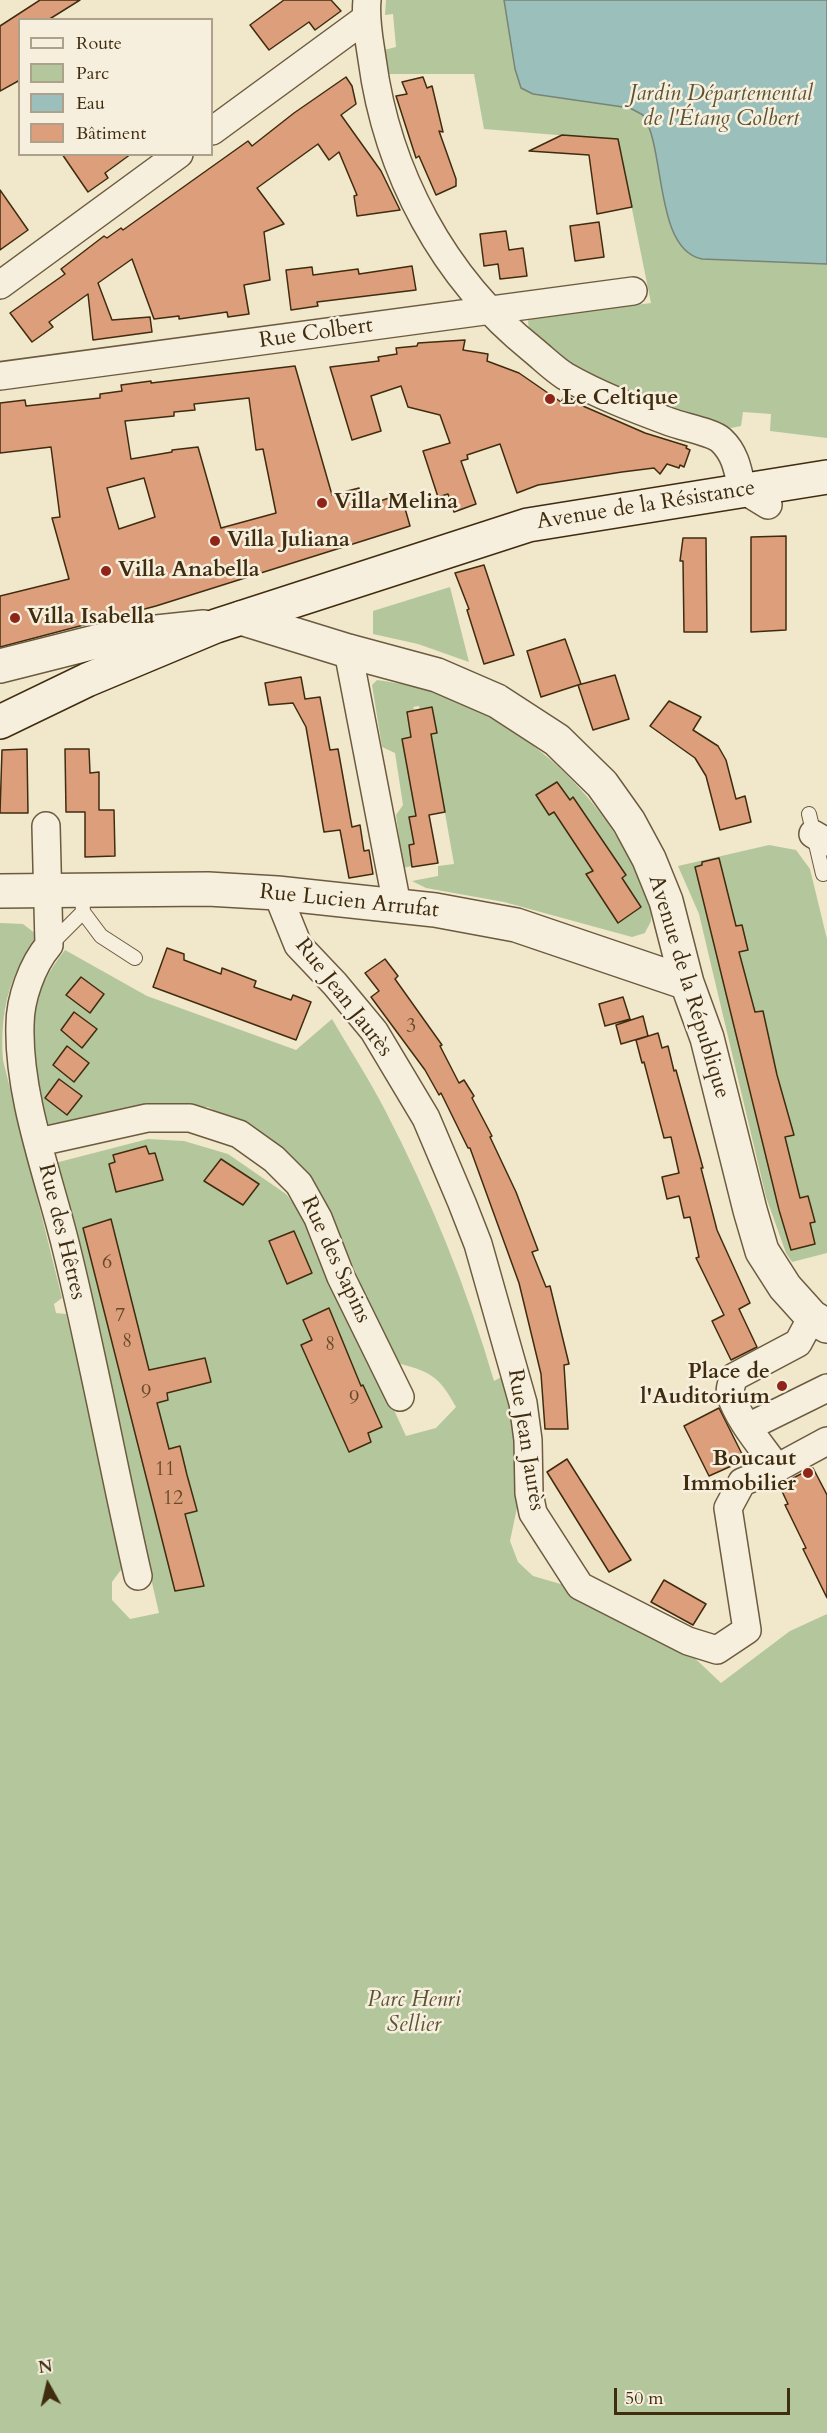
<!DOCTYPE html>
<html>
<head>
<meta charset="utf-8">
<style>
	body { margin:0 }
	#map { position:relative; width:827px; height:2433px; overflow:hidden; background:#f1e7cb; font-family:Cardo,serif }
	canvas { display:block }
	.legend { position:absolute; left:18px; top:18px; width:195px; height:138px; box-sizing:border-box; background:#f6efdd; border:2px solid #ada18b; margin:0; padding:8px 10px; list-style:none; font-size:18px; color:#402c0f }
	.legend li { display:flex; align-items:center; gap:12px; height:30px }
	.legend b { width:30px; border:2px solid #ada18b }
	.north { position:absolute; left:18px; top:2355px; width:60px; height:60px; -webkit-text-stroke:4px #f6efdd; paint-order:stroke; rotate:352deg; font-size:16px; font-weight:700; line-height:24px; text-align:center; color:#402c0f }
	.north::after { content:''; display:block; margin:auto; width:21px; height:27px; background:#402c0f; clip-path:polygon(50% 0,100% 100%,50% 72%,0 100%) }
	.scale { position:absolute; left:614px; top:2388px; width:176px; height:27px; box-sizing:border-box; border:3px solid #402c0f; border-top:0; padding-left:8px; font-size:18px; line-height:21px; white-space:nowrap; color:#402c0f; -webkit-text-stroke:4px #f6efdd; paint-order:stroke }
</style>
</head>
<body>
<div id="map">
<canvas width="827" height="2433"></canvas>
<ul class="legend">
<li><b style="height:8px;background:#f6efdd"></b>Route</li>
<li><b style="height:16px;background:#b4c79c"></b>Parc</li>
<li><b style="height:16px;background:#9bbfba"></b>Eau</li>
<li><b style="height:16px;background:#dd9f7b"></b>Bâtiment</li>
</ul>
<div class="north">N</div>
<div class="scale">50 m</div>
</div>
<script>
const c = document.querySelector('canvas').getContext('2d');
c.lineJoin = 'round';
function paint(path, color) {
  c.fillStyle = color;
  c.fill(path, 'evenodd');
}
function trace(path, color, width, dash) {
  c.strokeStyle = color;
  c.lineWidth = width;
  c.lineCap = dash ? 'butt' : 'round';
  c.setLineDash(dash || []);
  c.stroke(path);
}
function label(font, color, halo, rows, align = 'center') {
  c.font = font + ' Cardo,serif';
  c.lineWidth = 5;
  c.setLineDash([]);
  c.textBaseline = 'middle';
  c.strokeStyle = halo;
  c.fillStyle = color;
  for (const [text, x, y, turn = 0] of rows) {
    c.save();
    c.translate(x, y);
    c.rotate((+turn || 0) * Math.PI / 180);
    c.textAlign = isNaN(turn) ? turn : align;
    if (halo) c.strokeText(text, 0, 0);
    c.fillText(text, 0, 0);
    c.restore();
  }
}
paint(new Path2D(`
	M386 0H827V438L770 431 771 414 743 412 741 426 731 428C706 421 680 416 656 407 609 391 568 363 529 333L528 319 651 303 618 140 484 129 474 74H387L384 50 396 47 393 14 385 15Z
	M450 587 469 662 418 644 373 634V611Z
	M377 680C485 693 584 768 633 865 640 878 653 905 651 921 650 924 646 930 645 933L632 937 504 902 426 888 412 881 438 876V866L454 864 431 734 437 733 432 708 420 710 419 706 413 707 415 711 407 713 411 737 402 739 416 816 414 844 409 845 412 866 403 868 396 815 403 805 395 753 382 747 372 685Z
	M769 845 796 850 810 869 827 939V1253L792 1262 786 1253 766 1197 699 914 678 866Z
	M0 923 23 924 36 934C32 954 19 963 13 980 3 1005 1 1034 3 1060L62 1298 54 1304 56 1313 66 1314 105 1470 123 1567 112 1582V1600L130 1619 159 1613 55 1163 148 1139 184 1141 228 1154 286 1194 306 1220 406 1436 436 1428 456 1407C438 1374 430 1372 394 1362L335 1224 272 1142 208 1107H163L63 1127C54 1126 48 1127 42 1119 32 1106 28 1033 32 1016 38 991 49 970 65 950L147 996 296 1050 332 1019C350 1050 369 1079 385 1110 430 1197 467 1288 494 1381L509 1373 514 1399 518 1503 510 1541 518 1562 533 1576 564 1585 684 1648 721 1683 790 1631 827 1614V2433H0Z`), '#b4c79c');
const water = new Path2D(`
	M504 0H827V264L702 259C654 249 666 149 643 115L630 108 533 94 521 88 515 69Z`);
paint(water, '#9bbfba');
trace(water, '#778476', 1.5);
const building = new Path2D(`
	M40 0H80L48 20H20V80L0 91V26Z
	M284 0H331L341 11 315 30 309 22 269 50 250 25Z
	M346 77 352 86 356 104 341 115 381 171 400 210 357 216 354 196 357 195 339 152 329 160 318 144 257 188 284 224 264 232 270 280 244 285 249 314 228 317 227 312 179 319V316L154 319 132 259 98 283 112 320 150 317 152 332 93 340 88 294 49 322 53 327 32 342 10 313 65 274 61 269 104 236 107 238 121 228 123 230 248 141 252 146 294 113Z
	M423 77 427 88 432 86 443 132 439 131 456 179V186L436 195 419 156 416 158 396 96 407 94 402 82Z
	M562 135 618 139 632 207 597 214 589 155 529 151Z
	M62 154H131L105 173 108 178 88 192Z
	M0 190 28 230 0 250Z
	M599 222 604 257 575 261 570 226Z
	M506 231 509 250 523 248 527 276 500 279 498 264 484 266 480 234Z
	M412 266 416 290 317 302 318 306 291 310 286 270 312 267 313 275 358 269 359 274Z
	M465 340 463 350 488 354 487 361 519 373 561 402 565 395 583 406 645 433 687 446 686 448 690 450 684 467 680 465 679 468 667 464 660 474 654 468 622 472 538 485 517 493 500 444 467 455 468 459 461 461 476 504 454 512 448 494 438 497 423 451 450 443 440 415 408 407 401 386 371 396 381 431 352 440 330 367 379 361 378 357 397 354 396 348 417 346 418 343Z
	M295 366 332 495 359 488 365 506 401 494 410 526 156 606 0 647V596L69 579 52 518 60 517 51 447 0 453V403L25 400 26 406 100 398V394L122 391 121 385 151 381V383ZM249 398 256 450 263 449 276 513 221 528 198 447 172 450V452L131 459 125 421 174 416V412L195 410 194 404ZM144 478 155 517 119 529 107 488Z
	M786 536V630L751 632V537Z
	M683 538H706L707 632H684L683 561H680Z
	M484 565 514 655 484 664 467 610 469 609 455 573Z
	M565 639 581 684 541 697 527 651Z
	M615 675 629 719 593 730 578 685Z
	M301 677 305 699 320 697 330 750 338 749 352 827 360 825 364 851 369 850 373 874 349 878 340 830 324 832 306 727 293 703 269 705 265 683Z
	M669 701 701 717 693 730 718 746 726 760 736 799 745 796 751 822 720 830 706 776 695 758 650 726Z
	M432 707 437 733 431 734 445 812 429 815 438 863 412 867 409 845 414 844 409 817 416 816 402 739 411 737 407 712Z
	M27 749 28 813H0L2 750Z
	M65 749H89L90 773 99 772V810H114L115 856 85 857V812H66Z
	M557 782 570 800 573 797 626 875 622 878 641 907 618 923 586 874 593 871 554 812 549 815 536 795Z
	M719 858 736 926 742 925 748 950 739 952 755 1012 763 1011 777 1075 794 1135 785 1137 800 1198 808 1196 815 1222 810 1223 815 1244 791 1250 779 1210 695 867 702 865V862Z
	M167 948 184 954V960L221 974 222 968 256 981 254 987 291 1000 293 995 311 1002 296 1040 153 987Z
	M385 959 398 976 395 979 442 1045 440 1046 459 1083 464 1080 474 1096 472 1098 492 1136 490 1137 516 1192 538 1250 532 1252 546 1287 550 1286 569 1364 564 1365 568 1429H545L541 1374 519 1283 470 1148H468L441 1093 439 1095 425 1070 371 997 379 991 365 973Z
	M81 977 104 994 90 1013 66 995Z
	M623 997 630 1019 605 1026 599 1004Z
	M74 1012 97 1029 82 1048 61 1030Z
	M643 1016 648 1036 621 1044 616 1025Z
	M658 1033 662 1048 668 1046 674 1071 676 1070 703 1168H701L717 1230 750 1303 739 1309 757 1347 731 1360 712 1321 724 1315 696 1258 699 1257 690 1217 684 1218 679 1196 667 1199 662 1177 679 1173 671 1137 664 1138 644 1062 642 1063 636 1040Z
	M67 1046 89 1063 74 1082 53 1065Z
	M59 1079 82 1096 67 1115 45 1098Z
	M146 1146 149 1154 155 1153 163 1180 116 1192 109 1164 115 1162 113 1155Z
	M221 1159 259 1184 243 1205 204 1181Z
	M111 1219 149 1370 205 1358 211 1382 167 1393 168 1400 157 1403 169 1449 180 1446 187 1475 197 1511 185 1514 204 1586 175 1591 83 1228Z
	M294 1231 312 1273 287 1284 269 1241Z
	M329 1308 361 1386 363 1385 382 1427 368 1433 371 1442 349 1452 301 1345 312 1340 303 1320Z
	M719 1408 745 1460 709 1476 684 1426Z
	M567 1459 631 1560 609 1572 547 1472Z
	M813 1468 827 1495V1598L803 1549 806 1548 785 1505 788 1504 779 1485Z
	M664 1580 706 1604 693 1625 651 1602Z`);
paint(building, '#dd9f7b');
trace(building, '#402c0f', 1.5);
const service = new Path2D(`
	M809 814 823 874
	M82 891 83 912 101 936 135 958
	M51 944 83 912`);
const minor = new Path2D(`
	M367 0C365 20 369 38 372 59 387 172 443 278 533 350 544 359 554 369 565 376 598 395 635 409 670 422 683 427 712 432 721 440 736 454 738 471 742 489L768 505
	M212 131 365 19
	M0 285 179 154
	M0 376 633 291
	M348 651 397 905
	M46 826 49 945C32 965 20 999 20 1025 18 1097 49 1177 66 1247 93 1356 113 1467 138 1576
	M813 834 827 842
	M277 893 298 945 335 984 374 1031 426 1118 462 1203 478 1244 523 1403 528 1440 529 1493 533 1513 580 1586 688 1641 717 1650 747 1630 728 1508 742 1482 777 1468 827 1441
	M39 1142 147 1118H190L239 1134 274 1159 299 1184 318 1218 341 1277 400 1397
	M748 1427 827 1388
	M777 1468C763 1448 737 1418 731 1395 729 1388 732 1383 734 1377L798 1343 812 1317`);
const tertiary = new Path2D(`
	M241 618 348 651 437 675 497 701 557 740 602 784 629 822 649 859 666 901 687 983 707 1038 750 1210 762 1251 785 1287 812 1317 827 1326
	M0 666 119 636 204 627
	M0 891 208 889 277 893 435 910 516 925 687 983`);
const secondary = new Path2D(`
	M0 722 87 680 216 626 528 525 827 477`);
trace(service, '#6c5b3e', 16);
trace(minor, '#6c5b3e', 30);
trace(tertiary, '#6c5b3e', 36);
trace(secondary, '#402c0f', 36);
trace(service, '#f6efdd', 14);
trace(minor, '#f6efdd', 27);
trace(tertiary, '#f6efdd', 33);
trace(secondary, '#f6efdd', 33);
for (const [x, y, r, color] of [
	[550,399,6,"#8f2418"],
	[322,503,6,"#8f2418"],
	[215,541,6,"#8f2418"],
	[106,571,6,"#8f2418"],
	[15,618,6,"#8f2418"],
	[782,1386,6,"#8f2418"],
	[808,1473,6,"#8f2418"]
]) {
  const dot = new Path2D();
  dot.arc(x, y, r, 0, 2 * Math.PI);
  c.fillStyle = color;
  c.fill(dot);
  trace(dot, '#f6efdd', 2);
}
label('20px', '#67492a', null, [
	["3",411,1027],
	["6",107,1263],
	["7",120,1316],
	["8",127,1342],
	["8",330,1345],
	["9",146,1393],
	["9",354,1399],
	["11",165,1470],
	["12",173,1499]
]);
label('italic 22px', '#5d5332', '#f6efdd', [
	["Jardin Départemental",721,95],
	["de l'Étang Colbert",721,120],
	["Parc Henri",414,2001],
	["Sellier",414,2026]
]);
label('22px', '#402c0f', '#f6efdd', [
	["Rue Colbert",316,334,-8],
	["Avenue de la Résistance",646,506,-9],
	["Rue Lucien Arrufat",349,902,6],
	["Avenue de la République",688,987,73],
	["Rue Jean Jaurès",343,998,52],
	["Rue des Hêtres",61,1232,76],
	["Rue des Sapins",335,1260,65],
	["Rue Jean Jaurès",525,1440,81]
]);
label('bold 22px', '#402c0f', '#f6efdd', [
	["Le Celtique",562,399],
	["Villa Melina",334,503],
	["Villa Juliana",227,541],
	["Villa Anabella",118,571],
	["Villa Isabella",27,618],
	["Place de",770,1373,"right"],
	["l'Auditorium",770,1398,"right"],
	["Boucaut",796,1460,"right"],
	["Immobilier",796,1485,"right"]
], 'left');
</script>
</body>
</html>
